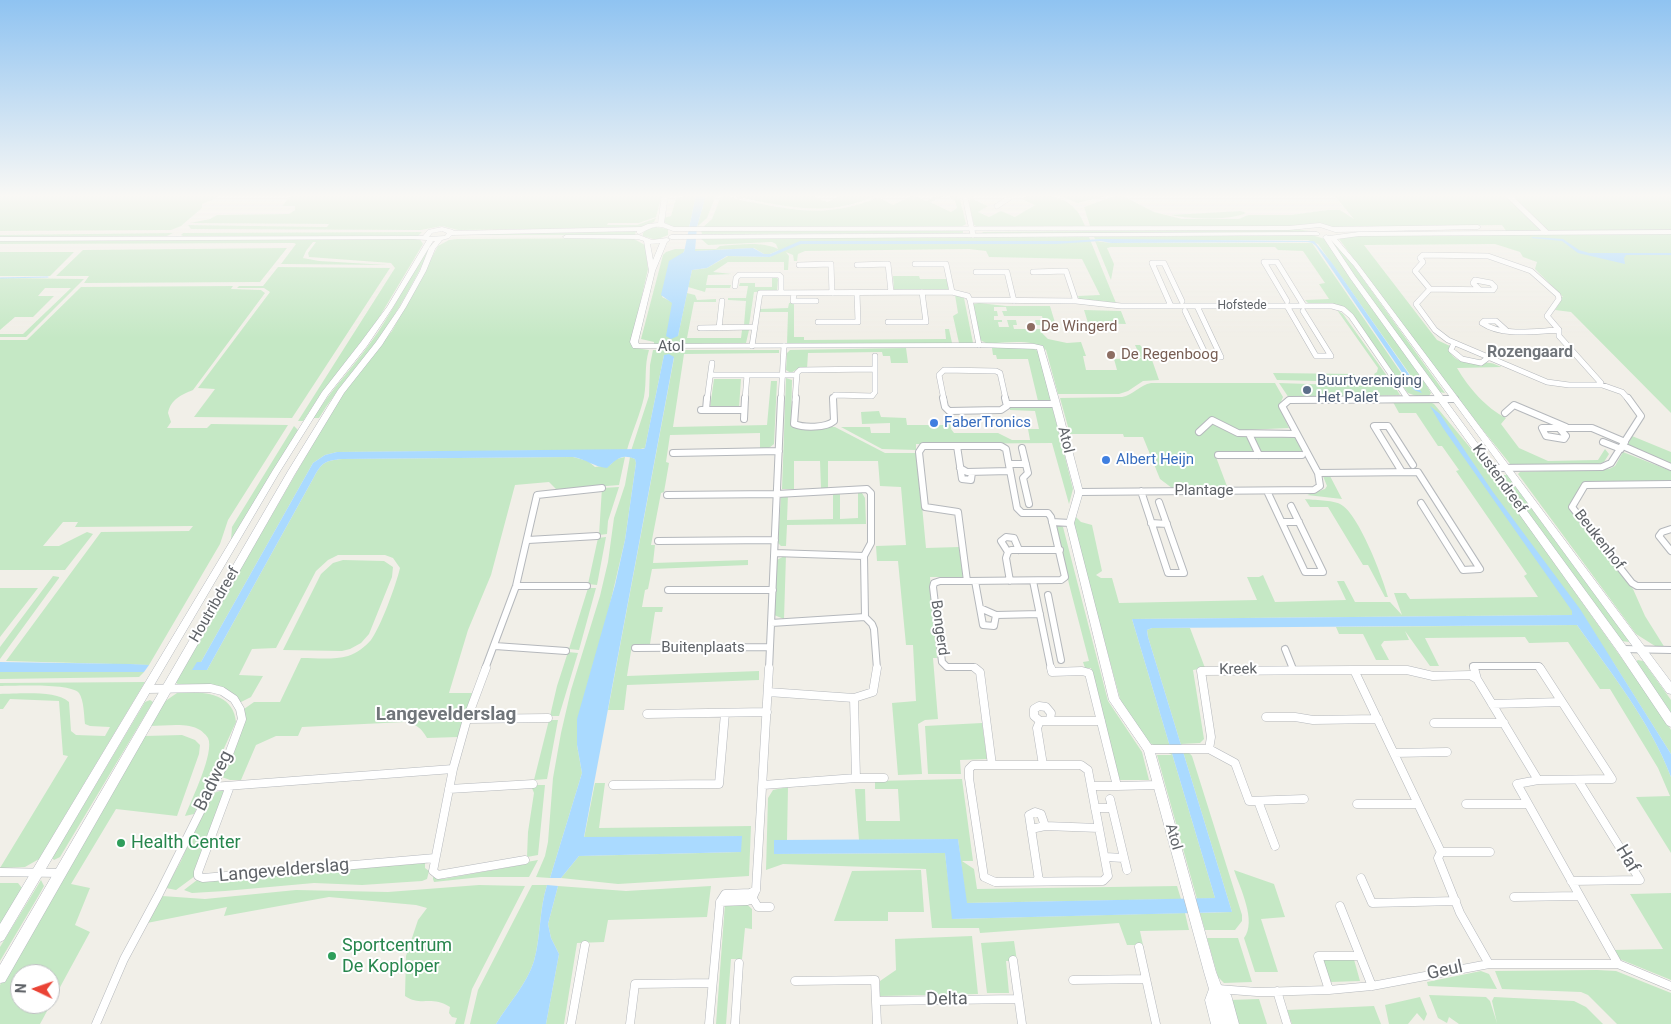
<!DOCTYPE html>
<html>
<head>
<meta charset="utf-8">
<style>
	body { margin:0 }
	#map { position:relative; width:1671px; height:1024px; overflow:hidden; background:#f1efe8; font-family:Roboto,sans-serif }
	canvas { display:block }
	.north { position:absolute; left:10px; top:964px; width:50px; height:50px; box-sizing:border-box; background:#fff; border:1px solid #bfc1c3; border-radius:50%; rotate:273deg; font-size:14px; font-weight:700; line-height:20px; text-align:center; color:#5f6368 }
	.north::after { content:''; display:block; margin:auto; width:18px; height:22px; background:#ea4335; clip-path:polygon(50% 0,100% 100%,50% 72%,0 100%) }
</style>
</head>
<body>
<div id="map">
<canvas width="1671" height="1024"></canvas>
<div class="north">N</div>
</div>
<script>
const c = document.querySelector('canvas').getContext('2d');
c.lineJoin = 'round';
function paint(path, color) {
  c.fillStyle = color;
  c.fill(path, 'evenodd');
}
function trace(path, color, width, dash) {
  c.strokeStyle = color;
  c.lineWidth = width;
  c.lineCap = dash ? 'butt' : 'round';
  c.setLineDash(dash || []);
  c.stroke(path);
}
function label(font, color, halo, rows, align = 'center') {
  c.font = font + ' Roboto,sans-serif';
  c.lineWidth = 4;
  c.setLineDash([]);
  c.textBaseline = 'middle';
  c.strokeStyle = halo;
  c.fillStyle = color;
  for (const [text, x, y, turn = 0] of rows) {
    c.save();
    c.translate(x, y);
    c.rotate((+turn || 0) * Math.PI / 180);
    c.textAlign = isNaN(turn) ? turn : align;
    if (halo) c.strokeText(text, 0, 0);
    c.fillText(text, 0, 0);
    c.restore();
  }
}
paint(new Path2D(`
	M0 195H218L214 199 202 204V208L181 226 171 230 0 231Z
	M291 195H521L520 198 524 195H662L656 217 639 223H608L607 225H637L656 218 654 222 640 228 458 230 442 226 421 230 191 229 188 225 327 227 329 224 190 223 210 219 217 215 289 214 295 210V206H282Z
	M691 195H696L689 228H675L664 222 663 218 671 216 676 198Z
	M706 195H716L707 218 697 227Z
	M726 195C739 201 753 202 767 205 806 213 841 214 878 197L893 205 913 195 926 201 939 195H946L930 202 951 212 957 208 955 201 949 197 953 195 960 199 966 224 961 227 702 228 712 219 721 196Z
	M733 195H811L827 202 842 195H878C826 218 790 207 737 197Z
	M1029 195C1057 195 1075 199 1085 226L978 227 974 225 969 204 970 198 988 206 978 212 989 217 1001 211 1015 217 1035 205 1022 199Z
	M1056 195H1109L1078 203Z
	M1117 195 1123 196 1154 212 1182 219H1239L1248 215H1291L1327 210H1340L1354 219 1334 195H1671V413L1571 312 1555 310 1560 302 1557 297H1563L1535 269 1537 262 1523 257 1520 252 1495 244 1364 245 1437 340 1450 346 1449 350C1457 368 1475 360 1490 363 1494 363 1498 366 1502 367L1457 368C1468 387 1486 408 1506 418L1501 424 1519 448 1548 461 1598 460 1605 449 1609 454 1604 462 1598 464 1511 465 1458 399 1339 239 1352 236 1509 235 1502 225 1337 227 1090 226 1084 207Z
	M1241 211 1246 213C1229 221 1190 219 1171 215Z
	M656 227 668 229V235L656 240 643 236V233L647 229Z
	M1294 229 1311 231 1295 233H983L982 232Z
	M636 231 635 235H454L497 232Z
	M701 231H963V233L702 234Z
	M422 232 418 236 185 237 181 235 183 233Z
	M173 233 167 236 0 239V235Z
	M1312 235 1325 239 1335 252 1350 278 1424 381 1431 393 1429 396 1419 397 1408 393 1347 310 1309 304 1305 300 1329 299 1319 284 1325 283 1303 251 1278 250 1275 247H1111L1107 248 1114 264 1111 280 1095 241 1111 243H1312L1408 383H1416L1318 244 1308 240H1111L1095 239 1094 237Z
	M1089 237 1116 303 1079 299 1078 296 1100 295 1082 259 989 257 986 251 969 249 805 251 798 254 797 261H794L793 255 786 252 789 256 788 270H784V262H728L713 272 732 274 708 275 706 285H731L730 288H706L705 292 688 287 692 270 707 268 728 256 770 257 779 250 770 254H764L754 248 694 251V249H716L720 246C739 245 761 241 778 249L776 244 772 242 708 245 700 238Z
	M419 238 423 244 377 321 321 394 303 421H298L395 268 391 263 309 257 308 253 316 242H313L306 251 303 258 319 261 388 265 281 264 296 244 294 243 0 244V240Z
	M632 238 645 245 648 269 631 344 635 348 649 350C644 366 647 381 644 397 640 415 632 432 627 450L337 452 325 455 313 463 201 662H197L207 670 314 477C322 462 325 461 342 459L573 457 588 461 595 467 610 465 616 459 625 457 619 485 557 490 549 482 515 485 491 575 468 630 449 693H472L458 737 427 738C421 728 418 725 405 722L302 727 298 736H276L256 745 241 780H230L222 777 244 709 254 702H280L301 658C316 658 334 660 348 656 357 653 365 647 371 640 381 626 396 585 400 568L393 558 385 555H338L328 560 316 571 276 648 252 649 239 675 263 676 251 697 239 703 232 693 179 685 175 682 328 418 348 387 392 331 438 246 449 240 457 239Z
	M1331 239 1353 265 1445 393 1439 392 1346 265Z
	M431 244H434C417 273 403 304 384 331 363 361 338 387 319 418H313C333 387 358 362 378 332 397 304 411 272 431 244Z
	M287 248 260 282 84 283 89 276H56L83 250Z
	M675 249H685L662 297 672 302 678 336 687 293 695 295 697 300 716 299V302H694L687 338H741L742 330H749L746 343 654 345V342L641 339 663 255 666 252Z
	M0 252H74L50 276H0Z
	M278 267 390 268 292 418 194 417 215 389 198 388 270 292 264 288H237L239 286H263Z
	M893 276H919L920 279H947L949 291H894Z
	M776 277 778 279 777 291 754 292 749 325H744L746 301 728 300V298H746L748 286H739L740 283H755V287H772V278Z
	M0 278 84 279 26 337H0V334H23L71 288H45L38 296H54L33 317H15L0 330Z
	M233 286 231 289 261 290 265 293 193 390C181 395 171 399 168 413L171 422 167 428H207L211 424 288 425 228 520 220 544 149 665 6 661 101 532 189 531 193 526 75 527 78 522H63L43 546H59L87 532 93 534 65 570H0V340H27L81 287Z
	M955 295 964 298 973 343H959L953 316 958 313Z
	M789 303H794V337H804V340L946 339 945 329H949L952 343 787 344 788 312H759V309L788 308Z
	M979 303 1006 306H1050L1056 326 1036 325 1035 320H1043L1042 316H1004L1002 311H1007L1006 307H994V311H997L998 316H994V320H1002V322H998L999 327H1009L1007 320H1016L1017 325H1013L1014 329H1042V333L1048 339 1067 343 1081 342 1086 356H1083L1086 370H1117L1114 359 1141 358 1135 345H1140L1152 360 1159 380 1143 381 1128 391 1119 394H1058L1046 350C1031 337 1004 344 986 343L980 340 973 304Z
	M1084 310 1121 311 1126 324 1088 323Z
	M1337 310 1343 314 1392 383 1277 380 1273 373 1354 374 1356 378H1376L1374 374 1377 372 1378 368Z
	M906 348 908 363H891L890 356H883L882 352 808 353 807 369H797L791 373 786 370 787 353 790 350Z
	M992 348H1032L1038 351 1051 401H1038L1028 359H997L996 355H993Z
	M653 350H779V353L684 354 673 427 767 425 771 381H777L774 444 769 448H760V433L670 435 666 462 669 463 664 492 661 493 651 545H655L653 563 748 560V565L652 569 648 589 645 590 642 607H663L662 612H655L650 644 632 645 627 676 759 671V680L627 685 624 710H608L674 358 664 355 645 448 631 451 649 396 650 365Z
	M786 378 792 380 791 427H835L885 453H917L926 548 959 547 963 577H930L937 658H933L938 719 925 720 918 724 922 774 898 775 892 703 916 701 913 645H906L898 561H877L876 546 906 545 901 487 880 486 878 461H828V488H821L820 461H794V489H782Z
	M714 379H741L739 408H710Z
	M1151 383H1275L1283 397 1279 407 1289 428 1245 430 1255 453 1216 457 1228 489 1172 488 1160 479 1143 437H1124L1123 434H1070L1060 398 1122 397C1133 395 1140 385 1151 383Z
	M1279 383 1395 387 1400 395 1289 398Z
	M1393 402H1430L1434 404 1487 468 1664 718 1671 730V754L1613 662 1572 615 1132 619 1215 898 1197 899 1157 755H1172L1150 743 1122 706 1073 525 1076 517 1081 522 1092 525 1102 571 1096 575 1101 578H1112L1119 603 1257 600 1247 577H1259L1263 575 1275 602 1346 600 1337 581H1344L1355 602H1390L1402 615 1394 593H1406L1410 599 1538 597 1524 576 1527 574 1456 471 1459 470 1442 446H1438L1416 413H1399Z
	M1052 405 1073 489 1069 504 1052 443 916 444V450L882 449 841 427H870L871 433H890V423L862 424 861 412 879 411 881 417 906 418 907 425H944V429H947L946 413H949L951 429 954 433H998L1012 440H1030L1028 429H1039L1035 411 1010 410 1009 406Z
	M294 426 298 430 231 540 232 527Z
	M1255 436 1295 437 1304 453 1260 452 1253 437Z
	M1632 436 1671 452V465L1626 448Z
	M1623 452 1671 471V486H1586L1573 511 1633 589 1645 616 1665 648 1655 646 1636 634 1518 474 1520 472 1609 469 1615 466Z
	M630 457 635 459 636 463 625 540 577 745 582 773 550 878 536 877 545 856 548 842 553 778 561 733 571 690 600 596 608 562 614 518 625 485Z
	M1501 475H1507L1630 642 1620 641Z
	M1323 476H1330L1342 499 1307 495 1325 489 1327 486Z
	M619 487 608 521 607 534 599 535 602 488Z
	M858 493H862L865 498 866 524 787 525 786 546H781L778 543 781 495H788L787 520 833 519V494H840V519L858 518Z
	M1305 499C1313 500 1333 500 1340 504 1358 512 1383 578 1388 597H1385L1368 565H1363L1328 507H1310Z
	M1056 524 1063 527 1108 701 1142 752 1149 780H1118L1091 668H1085L1083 662 1089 661 1069 584Z
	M606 537 597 585 588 584 598 538Z
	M786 555 784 619 774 615 777 560Z
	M343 560 384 561 393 567 392 577 369 634 361 643 350 649 342 651 283 650 321 574 333 563Z
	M53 576 59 577V578L0 659V647Z
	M0 588H38L0 637Z
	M588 588H596L579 650 569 649Z
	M1577 625C1611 673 1650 721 1671 777V853L1636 797 1670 796 1658 768 1610 689H1600L1568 642 1529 643 1525 637 1425 638 1439 666H1430L1405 631 1409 640 1384 641 1381 645 1389 660H1376L1363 634H1339L1336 627Z
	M1152 628H1190L1205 668 1193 670 1204 739 1200 743 1181 744 1192 756 1242 915V921L1235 930H1205L1200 913 1232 912 1148 637 1147 630Z
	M568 652 578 653 559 716H550L557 686Z
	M1638 660 1643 661 1671 700V713L1635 662Z
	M0 672H144L139 677 0 679Z
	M145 682 39 859 25 867 0 868 68 756 63 755 59 701 10 699 3 709H0V694C18 694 56 690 69 702L71 731 76 735 105 736 110 727 90 726 85 724C84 716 84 700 79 693 71 683 14 686 0 686V683Z
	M177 693C201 691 233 692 236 722L194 814 185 816C191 801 215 752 208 738 207 736 203 732 200 730 188 722 165 726 150 726L164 702Z
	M150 700 153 702 60 857 54 860 52 858 145 702Z
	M549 720H558L547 779 534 780Z
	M982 723 987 759 960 760 961 774H928L925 726Z
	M182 735 195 740 200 745 199 754 177 816 116 809 71 884 90 888 75 925 90 932 40 1024H0V985L145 736ZM20 974H50V1004H20Z
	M962 779 973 861H962L974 869 977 889 1177 886 1181 899 966 903 958 839 859 840 855 789H865L866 821H900L898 789H875V781Z
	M595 783H605L599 828 751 826 749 876 618 884 561 878 579 856 741 852V836L584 838Z
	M533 785H545L538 855 527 857 528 832 534 793 532 788Z
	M788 787 787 840H774V854L945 853 953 919 1185 913 1189 930 1140 931 1143 945H1127L1119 923 980 933 979 928H932L926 869 783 864 766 870 768 798 773 790Z
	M222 790 225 791 195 876 176 890 166 888 181 861 209 795Z
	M538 860 529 877H481L434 882 433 879V877L443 879 526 864 527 862Z
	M425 863V868L429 871 427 879 422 881 362 885 314 883 225 891 192 893 184 890 197 880 204 881Z
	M921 870 924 912H888V921H834L852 871Z
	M1234 870 1274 884 1285 917 1261 919 1278 972H1255L1244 938C1257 921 1240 888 1234 870Z
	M41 880 44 886 39 895 0 961V947Z
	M0 883H18L22 888 20 893 0 927Z
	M479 885 525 886 472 989 464 1024H455L457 1018 452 1017 449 1013 450 1007C431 995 421 1007 405 996L406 956 418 920 427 908 416 905 329 897 224 916 227 907 147 923 162 896 205 899 296 890 388 892Z
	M532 885H547C539 910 541 936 534 961 527 984 508 1004 496 1024H470L478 990Z
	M558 886 626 891 711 886 707 917 608 920 604 942 577 943 564 1024H546L559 954 551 938 548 924Z
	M1671 893V980L1617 958 1612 950 1663 949 1630 894Z
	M741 899 752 909V929L745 928 742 959H731L726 1024H716L725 904Z
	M972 936 978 994 880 996V981L896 970 895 939Z
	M1207 938H1238L1252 982 1224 983 1218 977Z
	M1014 941 1017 961H1006L1009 993H987L981 943Z
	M1353 956 1360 981 1330 982 1322 957Z
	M1597 970 1616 971 1671 993V1024H1617L1588 995 1581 992 1502 989 1495 971Z
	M1481 971 1489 974 1497 989 1428 986 1427 982Z
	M1429 995 1486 997 1490 1001 1497 1023 1492 1001 1494 997 1574 1001 1586 1007 1603 1024H1459L1449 1017 1447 1023 1438 1018Z
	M1420 997 1427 1014 1424 1021 1417 1013 1408 1024H1389L1385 1005Z
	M1259 999 1267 1024H1237L1230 1000Z
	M1374 1006 1381 1024H1292L1287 1010Z`), '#c5e8c5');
paint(new Path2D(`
	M696 195H706L697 227 695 251 753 248 764 254H770L800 241H1068L1100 239 1314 241 1332 263 1422 393 1414 390 1316 246 1312 243 1307 242 1111 243 1100 241 1056 244H801L770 257 727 256 707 268 692 270 678 336 671 339 666 336 672 303 661 295 669 261 684 252Z
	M1533 237 1563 239 1579 250 1589 253H1671V255H1626L1624 258 1625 264 1578 253 1562 241 1531 238Z
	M669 354 674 357 584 837 742 836 741 852 579 856 561 878H550L582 773 577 745V719L615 585 625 540 636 463 635 459C621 453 616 460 607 468 594 467 586 459 573 457L342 459C325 461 322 462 314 477L207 670H192L197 662H201L313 463 325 455 337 452 643 449 645 448 664 355Z
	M1430 406 1440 414 1493 492 1580 609 1671 754V777C1650 721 1611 673 1577 625L1152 628 1147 630 1148 637 1232 912 952 919 945 853 774 854V840L958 839 967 903 1215 898 1132 619 1572 615V611L1443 428Z
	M0 662 130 664 149 665 144 672H0Z
	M547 885 558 886 548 924 551 938 559 954 546 1024H496C508 1004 527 984 534 961 541 936 539 910 547 885Z`), '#aadaff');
trace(new Path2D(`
	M0 278 48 277`), '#aadaff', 1);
const streetFar2 = new Path2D(`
	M959 195 965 197 970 195
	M1508 195 1546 232
	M877 196 881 195
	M965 197 973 235
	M997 206 1009 198
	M1264 262H1277L1304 306
	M1264 262 1287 301
	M915 264H946L952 292
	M799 265 831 264 832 293
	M857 265 888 264 891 292
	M976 272H1007L1014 301
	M1033 272 1066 271 1076 301
	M735 286 736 278 739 275H779L781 277V293
	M1430 289 1416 304 1435 330 1448 340 1547 382 1569 385H1602L1622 392 1629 400
	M1430 289 1415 271 1423 262 1420 258 1423 255 1488 256 1531 271 1558 295 1559 299 1547 316 1559 330V336L1601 383
	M1430 289 1493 290 1495 287 1491 283 1475 280 1473 283 1479 289
	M794 293 793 301H816
	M970 300 979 345
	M1171 306 1152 263H1164L1182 301
	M1287 306 1316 356H1331L1303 311
	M1185 311 1207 357H1221L1197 306
	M818 322H858L857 293
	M888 322H926L922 292
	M700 328 754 327
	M719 328 722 301
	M1506 330 1496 321H1484L1482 323C1503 337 1535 331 1559 330
	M1454 343 1451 350 1462 359 1481 363 1489 357
	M752 346 760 293 952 292 968 296 970 300 1076 301 1121 306H1332L1343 309 1351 316 1408 399
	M711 375H747L745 400
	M747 375H797
	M707 400 712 363
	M781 400 784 346
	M795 400 797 373 800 370 874 369
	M833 400 835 395 872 396 875 392V356
	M944 400 939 375 944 370 996 371 1000 373 1006 400
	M1336 400 1455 399`);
const streetFar1 = new Path2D(`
	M796 398 794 424C804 428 826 428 834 421L833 398
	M943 398 945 407 949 411 1001 410 1007 406 1005 398
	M1007 404H1056
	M701 410H743
	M706 410 707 398
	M1505 413 1514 405 1566 427
	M744 419 745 398
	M1542 428H1559L1566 436 1564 439 1546 436Z
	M1559 428H1592L1625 442
	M1199 432 1212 420 1238 433 1296 434
	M1249 434 1259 455
	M1603 442 1621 449
	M923 446H1001L1006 449 1017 508 1022 513H1048L1051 517 1065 577 1061 580 967 581 958 512 925 507 919 452Z
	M957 446 962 479 971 480 972 472
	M1623 446 1671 467
	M1022 448 1028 473 1023 478 1029 504
	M673 453 779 451
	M1218 455H1302
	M1009 464H1026
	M960 468 967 472 1010 471
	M1492 468 1602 467 1611 463 1641 416 1628 398
	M1402 472 1374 426H1388L1413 465
	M1318 473 1418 472 1480 569 1463 570 1421 503
	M1671 484 1585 485 1572 507 1632 583 1637 586H1671
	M1141 491 1168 573H1184L1159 502
	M1267 491 1305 572H1323L1291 506
	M1079 492 1314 490 1320 486 1318 473 1282 406 1289 400 1455 399
	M667 495 777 494 867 489 871 493V543L864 556 865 617
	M1052 522 1070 523
	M1282 522H1299
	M1151 523 1167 524
	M1671 529 1662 532 1659 536 1671 551
	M528 540 597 536
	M658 541 775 540
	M1008 552 1011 550H1060
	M775 553 864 556
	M967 581H940L934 583 933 587 942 662 947 667H974L977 669
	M975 581 983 625 994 626 996 615
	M1010 581 1006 558 1008 552 1001 541 1006 537 1014 538 1019 550
	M1033 581 1051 669
	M516 586H587
	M668 590H773
	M1048 595 1061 660
	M980 608 996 615 1040 614
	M771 623 865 617 872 624 874 629 877 669
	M495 646 566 651
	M635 648 770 647
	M1285 649 1293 669
	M1622 649 1671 650
	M485 669 516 586 537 495 602 488
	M769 669 781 398
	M1474 669 1473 666H1539L1541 669`);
const street = new Path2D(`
	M486 668 467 719 453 769 433 871 438 875 525 860
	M975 668 980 672 992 765
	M1051 668 1052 672 1082 671 1089 673 1117 786 1159 785
	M1474 668 1477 679 1538 780
	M1354 670H1407L1433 676 1470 675 1477 679
	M768 692 854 698 873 692 877 668
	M1492 704 1562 702
	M647 714 767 712
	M1266 717H1295L1313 720 1378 719
	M467 719 548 718
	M1040 721 1034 716V709L1039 706 1046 707 1051 713 1050 720
	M1434 723H1504
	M1149 749H1209L1235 763 1249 801 1304 799
	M1209 749 1211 737 1201 671 1354 670 1441 852 1438 858 1460 913 1489 964
	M1394 753 1447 752
	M973 765H1081L1088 770 1108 876 1103 881 995 882 984 877 969 778V769Z
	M1043 765 1037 728 1040 721H1101
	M856 778H884
	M1538 780 1517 784 1618 964
	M1538 780 1612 779 1540 668
	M613 785 719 784 725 713
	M763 785 856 778 854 698
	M230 786 198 872V876L203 878 435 858
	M1091 786H1117
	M212 787 453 769
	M449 789 533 784
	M1110 799 1127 870
	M1258 801 1275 846
	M1357 804H1418
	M1466 804H1528
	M1095 808H1112
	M1031 829 1045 826 1099 828
	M1441 852H1490
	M1105 857 1124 858
	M0 872 59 873
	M1361 878 1372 903 1456 901
	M1039 881 1029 815 1035 812 1041 814 1045 826
	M1571 881 1640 880 1578 780
	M752 897 758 907H770
	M1514 897 1579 896
	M720 902 747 901 752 899 756 890 769 668
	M1340 906 1372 986
	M1139 947 1156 1024
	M1013 960 1022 1024
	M1073 980 1146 979
	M795 981 875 980 877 1024
	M1218 989 1257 992 1329 990 1372 986 1489 964H1618L1671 986
	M1329 990 1318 956H1359
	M1277 991 1287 1024
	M876 1001 1018 999
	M96 1024 124 959 159 894 229 754 242 719 240 709 234 699 222 691 210 688 147 689
	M571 1024 585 945
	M630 1024 635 984 712 983
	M709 1024 720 902 725 894 750 893 756 890
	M735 1024 739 963`);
const secondary = new Path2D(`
	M662 195H668L664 223 674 227 1289 226 1320 223 1333 227 1478 225 1481 227 1478 229 1335 232 1320 227 1289 230 673 231C657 224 654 226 639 234L637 233V231L452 235 449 238 442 240 435 249 426 271 406 307 382 345 344 393 295 474 5 982 0 983V965L288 471 338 390 376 342 400 307 420 271 429 248 435 241H433L393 307 367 346 328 395 279 473 4 940 0 942V924L273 470 322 392 361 342 387 307 427 240 413 239 0 241V237L423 236 428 230 442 227 453 230 454 231 641 227 648 224 658 223ZM442 231 447 233 445 236 429 237 432 233Z
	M1671 230V234L1359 236 1337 239 1358 264 1671 682V694L1667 693 1354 266 1331 240 1355 276 1626 646 1671 713V727L1667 725 1618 652 1350 278 1323 237 1326 235 1329 236 1359 232Z
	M1317 232 1320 234 1319 235 671 239 668 237 671 235Z
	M566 235H639L652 240 667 238 670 240 667 242 655 271 638 342 639 344 979 343 1034 344 1043 346 1059 400 1083 492 1074 523 1119 698 1154 749 1216 972 1221 985 1231 995 1239 1024H1225L1219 1002 1225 1024H1211L1205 1000 1209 989 1204 972 1144 751 1109 700 1066 523 1075 492 1037 349 979 347 636 348H633L630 342 649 271 644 241 638 239 564 238 563 237ZM660 243 653 260 650 244Z`);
trace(streetFar2, '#b5b8bc', 6);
trace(streetFar1, '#b5b8bc', 8);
trace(street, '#b5b8bc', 9);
trace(secondary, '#b6babf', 1);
trace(streetFar2, '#fff', 5);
trace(streetFar1, '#fff', 6);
trace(street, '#fff', 8);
paint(secondary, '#fff');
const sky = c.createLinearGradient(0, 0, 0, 338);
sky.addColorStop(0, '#8fc3f1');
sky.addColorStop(0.58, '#f9f8f5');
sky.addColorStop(1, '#f9f8f500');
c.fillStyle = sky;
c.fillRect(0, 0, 1671, 338);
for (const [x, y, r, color] of [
	[1031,327,5,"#8d6e63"],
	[1111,355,5,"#8d6e63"],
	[1307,390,5,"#5c6f8a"],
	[934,423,5,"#3f7fe0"],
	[1106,460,5,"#3f7fe0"],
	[121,843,5,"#2e9e5b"],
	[332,956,5,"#2e9e5b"]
]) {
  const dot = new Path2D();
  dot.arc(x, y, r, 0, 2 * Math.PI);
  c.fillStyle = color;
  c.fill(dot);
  trace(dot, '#fff', 2);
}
label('12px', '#5f6368', '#fff', [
	["Hofstede",1242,306]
]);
label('15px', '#785e54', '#fff', [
	["De Wingerd",1041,327],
	["De Regenboog",1121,355]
], 'left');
label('15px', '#5f6368', '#fff', [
	["Atol",671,347],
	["Atol",1065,440,76],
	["Kustendreef",1499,479,54],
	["Plantage",1204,491],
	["Beukenhof",1599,540,52],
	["Houtribdreef",215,605,-60],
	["Bongerd",939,628,82],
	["Buitenplaats",703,648],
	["Kreek",1238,670,-1],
	["Atol",1173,837,74]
]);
label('15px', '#4e5e75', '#fff', [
	["Buurtvereniging",1317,381],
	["Het Palet",1317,398]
], 'left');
label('15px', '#366cbe', '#fff', [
	["FaberTronics",944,423],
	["Albert Heijn",1116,460]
], 'left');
label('bold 16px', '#70757a', '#fff', [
	["Rozengaard",1530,353]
]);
label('18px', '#5f6368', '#fff', [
	["Badweg",214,781,-64],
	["Haf",1627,859,59],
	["Langevelderslag",284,871,-5],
	["Geul",1445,971,-12],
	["Delta",947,1000,-1]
]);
label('18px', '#27864d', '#fff', [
	["Health Center",131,843],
	["Sportcentrum",342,946],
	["De Koploper",342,967]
], 'left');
label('bold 19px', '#70757a', '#fff', [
	["Langevelderslag",446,715]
]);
</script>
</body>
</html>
